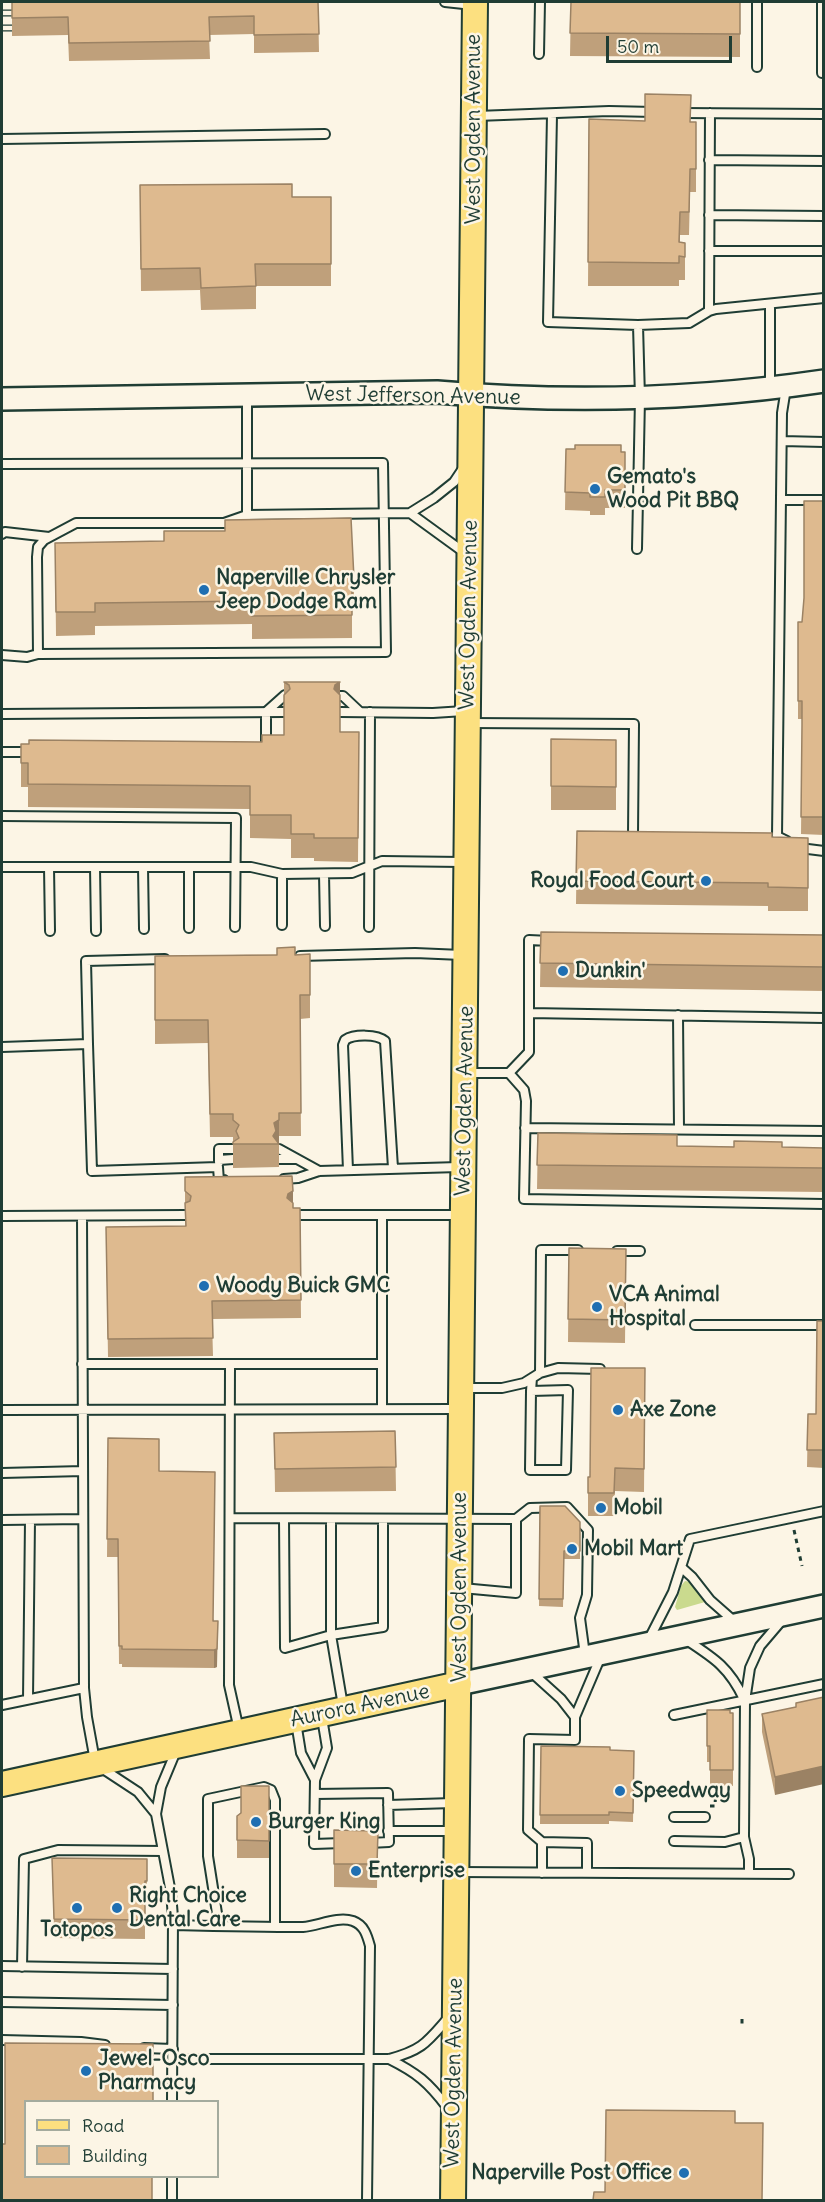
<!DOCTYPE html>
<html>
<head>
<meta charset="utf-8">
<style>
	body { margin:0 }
	#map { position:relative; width:825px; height:2202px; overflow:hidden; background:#fcf5e5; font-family:Delius,sans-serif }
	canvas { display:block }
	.frame { position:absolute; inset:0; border:3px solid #1f3d34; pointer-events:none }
	.legend { position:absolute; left:24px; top:2100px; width:195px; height:78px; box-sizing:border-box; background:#fcf5e5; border:2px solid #a4ab9e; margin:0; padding:8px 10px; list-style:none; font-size:18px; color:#1f3d34 }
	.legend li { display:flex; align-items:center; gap:12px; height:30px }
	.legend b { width:30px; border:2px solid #a4ab9e }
	.scale { position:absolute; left:606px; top:36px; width:126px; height:27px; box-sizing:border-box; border:3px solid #1f3d34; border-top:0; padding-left:8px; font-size:18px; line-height:21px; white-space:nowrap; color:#1f3d34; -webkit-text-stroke:4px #fcf5e5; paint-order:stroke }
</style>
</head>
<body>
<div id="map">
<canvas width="825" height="2202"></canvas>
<div class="frame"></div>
<ul class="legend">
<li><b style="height:8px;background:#fce080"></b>Road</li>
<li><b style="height:16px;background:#deba8f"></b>Building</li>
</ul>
<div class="scale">50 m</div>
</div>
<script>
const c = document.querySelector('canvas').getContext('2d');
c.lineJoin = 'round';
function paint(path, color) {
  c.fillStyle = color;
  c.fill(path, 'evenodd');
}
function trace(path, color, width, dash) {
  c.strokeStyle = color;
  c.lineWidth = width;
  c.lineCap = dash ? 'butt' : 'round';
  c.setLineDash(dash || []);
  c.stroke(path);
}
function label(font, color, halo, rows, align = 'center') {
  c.font = font + ' Delius,sans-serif';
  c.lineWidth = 5;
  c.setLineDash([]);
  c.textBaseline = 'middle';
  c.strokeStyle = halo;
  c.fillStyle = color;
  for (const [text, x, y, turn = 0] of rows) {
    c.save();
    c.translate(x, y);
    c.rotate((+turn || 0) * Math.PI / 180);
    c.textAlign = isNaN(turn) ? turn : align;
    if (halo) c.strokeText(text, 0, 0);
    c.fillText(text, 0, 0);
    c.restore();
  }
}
paint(new Path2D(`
	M685 1581 690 1582 705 1602 677 1610 675 1607 681 1586Z`), '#cada8e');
const lane = new Path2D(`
	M445 2 473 5
	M757 2V67
	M539 54 540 2
	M822 73V2
	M681 113 824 114
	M552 115 548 322 638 325
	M477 116 609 111 654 112
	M2 139 325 134
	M709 160 824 161
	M709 215 824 216
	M709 251H824
	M770 304V386
	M709 311 710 113
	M786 388 782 413 777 836 787 841
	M247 396V515L410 513 434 498 454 482 464 467
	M782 441 824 442
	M2 464 383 463 386 652 38 654 37 557 38 547 44 540 76 523H224L247 515
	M781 500H824
	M410 513 465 553
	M2 534 5 532 49 537
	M637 549 640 398 638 325 689 323 709 311 716 309 824 298
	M2 655 27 657 38 654
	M330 696H343L360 712
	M340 712 433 713 464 711
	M2 714 284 712
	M470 723 634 724 633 834
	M266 744V712L285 695H291
	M2 752H30
	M2 816 236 818 235 927
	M800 848 824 851
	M2 867H251L282 874 352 873 382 861 462 862
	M49 867 50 931
	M95 867 96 931
	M143 867 144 929
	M189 867V928
	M282 874V925
	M324 874 325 926
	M369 927 370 712
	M300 956 415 953 462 955
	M529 1013 824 1018
	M678 1015 679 1129
	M88 1044 86 961 165 959
	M2 1047 88 1044 92 1171 218 1167 219 1181 224 1180
	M466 1073H509L529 1052V940L550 941
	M509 1073 524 1090 526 1101 524 1199 824 1204
	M525 1128 824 1131
	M279 1149 319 1171
	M279 1159H296
	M219 1160V1149H233
	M219 1162V1160L233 1159
	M348 1170 343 1045 345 1040C354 1034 377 1034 385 1041L393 1168
	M284 1179 298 1178 319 1171 459 1167
	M293 1215H459
	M382 1215V1409
	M2 1216 185 1215
	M82 1216 84 1688 87 1717 95 1761
	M617 1251H640
	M695 1325H824
	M82 1364H382
	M230 1364 229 1685 239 1730
	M540 1373 541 1250H578
	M463 1388H502L524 1383 540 1373 558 1368 600 1369
	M531 1391 568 1390 566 1470H530L531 1391 532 1378
	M2 1410 457 1409
	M2 1473 83 1471
	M230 1518 516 1519V1593L462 1588
	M284 1519 285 1648 331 1635 383 1627V1520
	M331 1519V1635L343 1706
	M516 1519 530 1508 567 1507 588 1530 587 1595 580 1618 585 1655
	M2 1520 83 1519
	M682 1568 692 1577 710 1600 735 1622
	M649 1639 673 1592 690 1539 824 1511
	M685 1639C714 1658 729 1667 744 1699
	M530 1671 561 1699 575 1717
	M28 1699 30 1520
	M2 1705 84 1688
	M674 1715 824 1684
	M322 1718 327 1748 315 1780 314 1844 342 1843
	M296 1722 301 1753 315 1780
	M103 1769 138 1792 156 1814
	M315 1794 388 1793 389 1842 369 1843
	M388 1805 453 1803
	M674 1817H705
	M388 1831H453
	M674 1841 725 1842 744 1837
	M542 1842 587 1843V1873
	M458 1872 789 1874
	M542 1873V1842L528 1830 529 1739 575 1740V1717L601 1656
	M749 1873V1859L744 1837 745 1701 750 1668 760 1646 783 1619
	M173 1925C216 1926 260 1927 303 1927 318 1926 337 1916 353 1921 364 1925 367 1935 370 1946L367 2200
	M219 1926 208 1856V1799L264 1787 271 1790 275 1800V1926
	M2 1966 173 1969
	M22 1967 24 1859 58 1850 163 1851
	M2 2002 173 2005
	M2 2040 81 2042 105 2045
	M144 2048 173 2049
	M173 2059H389C423 2050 427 2042 449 2017
	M389 2059C417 2073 428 2082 447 2107
	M172 2102 173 1917 171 1893 156 1814 161 1787 176 1751
	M172 2200V2176`);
const secondary = new Path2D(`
	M2 399 437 392C566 403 695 400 824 381
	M459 1684 824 1606`);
const primary = new Path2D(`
	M2 1784 459 1684
	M453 2200 475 2`);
trace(lane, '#1f3d34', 12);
trace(secondary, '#1f3d34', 26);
trace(primary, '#1f3d34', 28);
trace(new Path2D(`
	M794 1530 802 1566
	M710 1806H715L716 1786
	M742 2019V2028`), '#1f3d34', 3, [4.5, 4.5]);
trace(lane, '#fcf5e5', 8);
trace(secondary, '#fcf5e5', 21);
trace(primary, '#fce080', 24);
const rail = new Path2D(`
	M2 13H12
	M2 28H12`);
trace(rail, '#1f3d34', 7);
trace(rail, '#fcf5e5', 4.5, [14]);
paint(new Path2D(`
	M12 2H318L319 52 254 53V34L209 35 210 59 69 61 68 35 12 36Z
	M571 2H740V57L570 56Z
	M589 119 645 121 696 122V192H690L689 235H680V242L685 243V280H679V286H588Z
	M140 185 292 197H331V286H256V309L201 310 200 290 141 291Z
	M566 449 625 452V508H605V515H590V511L565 510Z
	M824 501V835L801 834 802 738V719H798V622H802Z
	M55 543 354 579V602H352V638L252 639V624L95 626V635L56 636Z
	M284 682H340V732H359L358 862 314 861V858H291V839L250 838V809L28 807V787H21V744L262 742 284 735Z
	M551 739 616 740V810H551Z
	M577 831 772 837 808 838V911H768V906L576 904Z
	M541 932 824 935V991L540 987Z
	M310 954V1018L300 1019 301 1136H279V1167L233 1168V1137H210L208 1043 155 1044V956Z
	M538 1133 677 1146 824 1148V1192L537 1189Z
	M292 1176 293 1208H300L301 1318 212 1319 213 1356 108 1357 106 1227 185 1226V1177Z
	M569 1248 626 1249 625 1343 568 1342Z
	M824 1321V1468L807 1467 808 1414H816Z
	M645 1368 644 1492 615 1491 614 1516H588V1477H590Z
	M395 1431 396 1491 275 1492 274 1433Z
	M108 1438 159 1471 214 1621 217 1667 214 1668 122 1667V1664H119L118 1557H107Z
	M540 1506 580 1522V1559H564L563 1607 539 1606Z
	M824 1697 775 1795 762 1732V1714L796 1707V1703Z
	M707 1710 733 1713V1786H710V1762H707Z
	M541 1746 634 1751 633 1822 609 1821V1824H540Z
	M269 1786V1858H237V1816Z
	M334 1830 378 1831 377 1888 334 1887Z
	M52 1858 147 1859V1900H145V1939L54 1938Z`), '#bfa07b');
paint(new Path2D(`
	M340 682V705L334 689 335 685Z
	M279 1120V1143L273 1144 274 1123Z
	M293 1191V1209L287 1198 288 1194Z
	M218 1621 217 1667 214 1668V1650Z
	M824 1766V1784L775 1795V1777Z`), '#9b8264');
const building = new Path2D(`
	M12 2H318L319 34 254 35V16L209 17 210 41 69 43 68 17 12 18Z
	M571 2H740V34L570 33Z
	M645 94 691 95 690 122H696V169H690L689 212H680L679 242 685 243V257L679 256V263L588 262 589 119 645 121Z
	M292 184V197H331V264H255L256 286 201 288 200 268 141 269 140 185Z
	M575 445H621V452H625V490H605V497H590V493L565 492 566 449H575Z
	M804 501H824V817H801L802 725V701H798V622H802L804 598Z
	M351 518 354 579H352V615L252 616V601L95 603V612H56L55 543 164 541V531H225V520Z
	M284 682H340L335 685 334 689 340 695V732H359L358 838H314V834H291V815H250V786L28 784V763H21V744H29V740L262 742V735H284V695L290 689 289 685Z
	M551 739 616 740V787L551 786Z
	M577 831 772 833V837L808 838V888L768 887V883L576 881Z
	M541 932 824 935V967L540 963Z
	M295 947V955L310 954V995H300L301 1113H279V1120L274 1123 276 1131 273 1136 279 1144H233V1142L239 1138 236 1131 239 1125 233 1120V1114H210L208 1020H155V956L277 955V948Z
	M538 1133 677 1135V1146L734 1147V1141L782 1142V1147L824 1148V1168L537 1165Z
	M292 1176 293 1191 288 1194 287 1198 293 1203V1208H300L301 1300 212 1301 213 1338 108 1339 106 1227 186 1226 185 1203 190 1201 191 1196 185 1191V1177Z
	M569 1248 626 1249 625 1320 568 1319Z
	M817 1321H824V1450H807L808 1414H816Z
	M591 1368H645L644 1469 615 1468 614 1493H588V1477H590Z
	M395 1431 396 1467 275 1469 274 1433Z
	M108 1438 159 1439V1471L215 1472 213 1621H218L217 1649 214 1650 122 1649V1646H119L118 1539H107Z
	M540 1506H565L580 1522V1551H564L563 1599H539Z
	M824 1697V1766L775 1777 762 1714 796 1707V1703Z
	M707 1710H730V1713H733V1770H710V1746H707Z
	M541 1746 610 1747V1750L634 1751 633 1813 609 1812V1815H540Z
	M241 1786H269V1841L237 1840V1816L241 1813Z
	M334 1830 378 1831 377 1864H334Z
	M52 1858 147 1859V1881H145V1920L54 1919Z
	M5 2043 153 2044V2102H26V2176H152V2200H2V2144H5Z
	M606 2110 735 2111V2123H763L762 2200H593L594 2192H605Z`);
paint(building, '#deba8f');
trace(building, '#9b8264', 1.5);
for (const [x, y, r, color] of [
	[595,489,6,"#1f6fb2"],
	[204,590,6,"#1f6fb2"],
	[706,881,6,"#1f6fb2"],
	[563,971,6,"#1f6fb2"],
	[204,1286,6,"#1f6fb2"],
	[597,1307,6,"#1f6fb2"],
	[618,1410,6,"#1f6fb2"],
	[601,1508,6,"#1f6fb2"],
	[572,1549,6,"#1f6fb2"],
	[620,1791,6,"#1f6fb2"],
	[256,1822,6,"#1f6fb2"],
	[356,1871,6,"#1f6fb2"],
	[77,1908,6,"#1f6fb2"],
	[117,1908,6,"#1f6fb2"],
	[86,2071,6,"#1f6fb2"],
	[684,2173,6,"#1f6fb2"]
]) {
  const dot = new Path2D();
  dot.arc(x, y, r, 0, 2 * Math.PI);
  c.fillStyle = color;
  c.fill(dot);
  trace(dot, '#fcf5e5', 2);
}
label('21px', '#1f3d34', '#fcf5e5', [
	["West Ogden Avenue",474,129,-90],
	["West Jefferson Avenue",413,396,1],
	["West Ogden Avenue",469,615,-89],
	["West Ogden Avenue",465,1101,-89],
	["West Ogden Avenue",460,1587,-90],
	["Aurora Avenue",360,1706,-12],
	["West Ogden Avenue",454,2073,-89]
]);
label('bold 21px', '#1f3d34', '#fcf5e5', [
	["Gemato's",607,477],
	["Wood Pit BBQ",607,501],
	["Naperville Chrysler",216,578],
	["Jeep Dodge Ram",216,602],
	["Royal Food Court",694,881,"right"],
	["Dunkin'",575,971],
	["Woody Buick GMC",216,1286],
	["VCA Animal",609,1295],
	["Hospital",609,1319],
	["Axe Zone",630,1410],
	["Mobil",613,1508],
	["Mobil Mart",584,1549],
	["Speedway",632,1791],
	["Burger King",268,1822],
	["Enterprise",368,1871],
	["Right Choice",129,1896],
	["Dental Care",129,1920],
	["Totopos",77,1930,"center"],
	["Jewel-Osco",98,2059],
	["Pharmacy",98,2083],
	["Naperville Post Office",672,2173,"right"]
], 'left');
</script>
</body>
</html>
